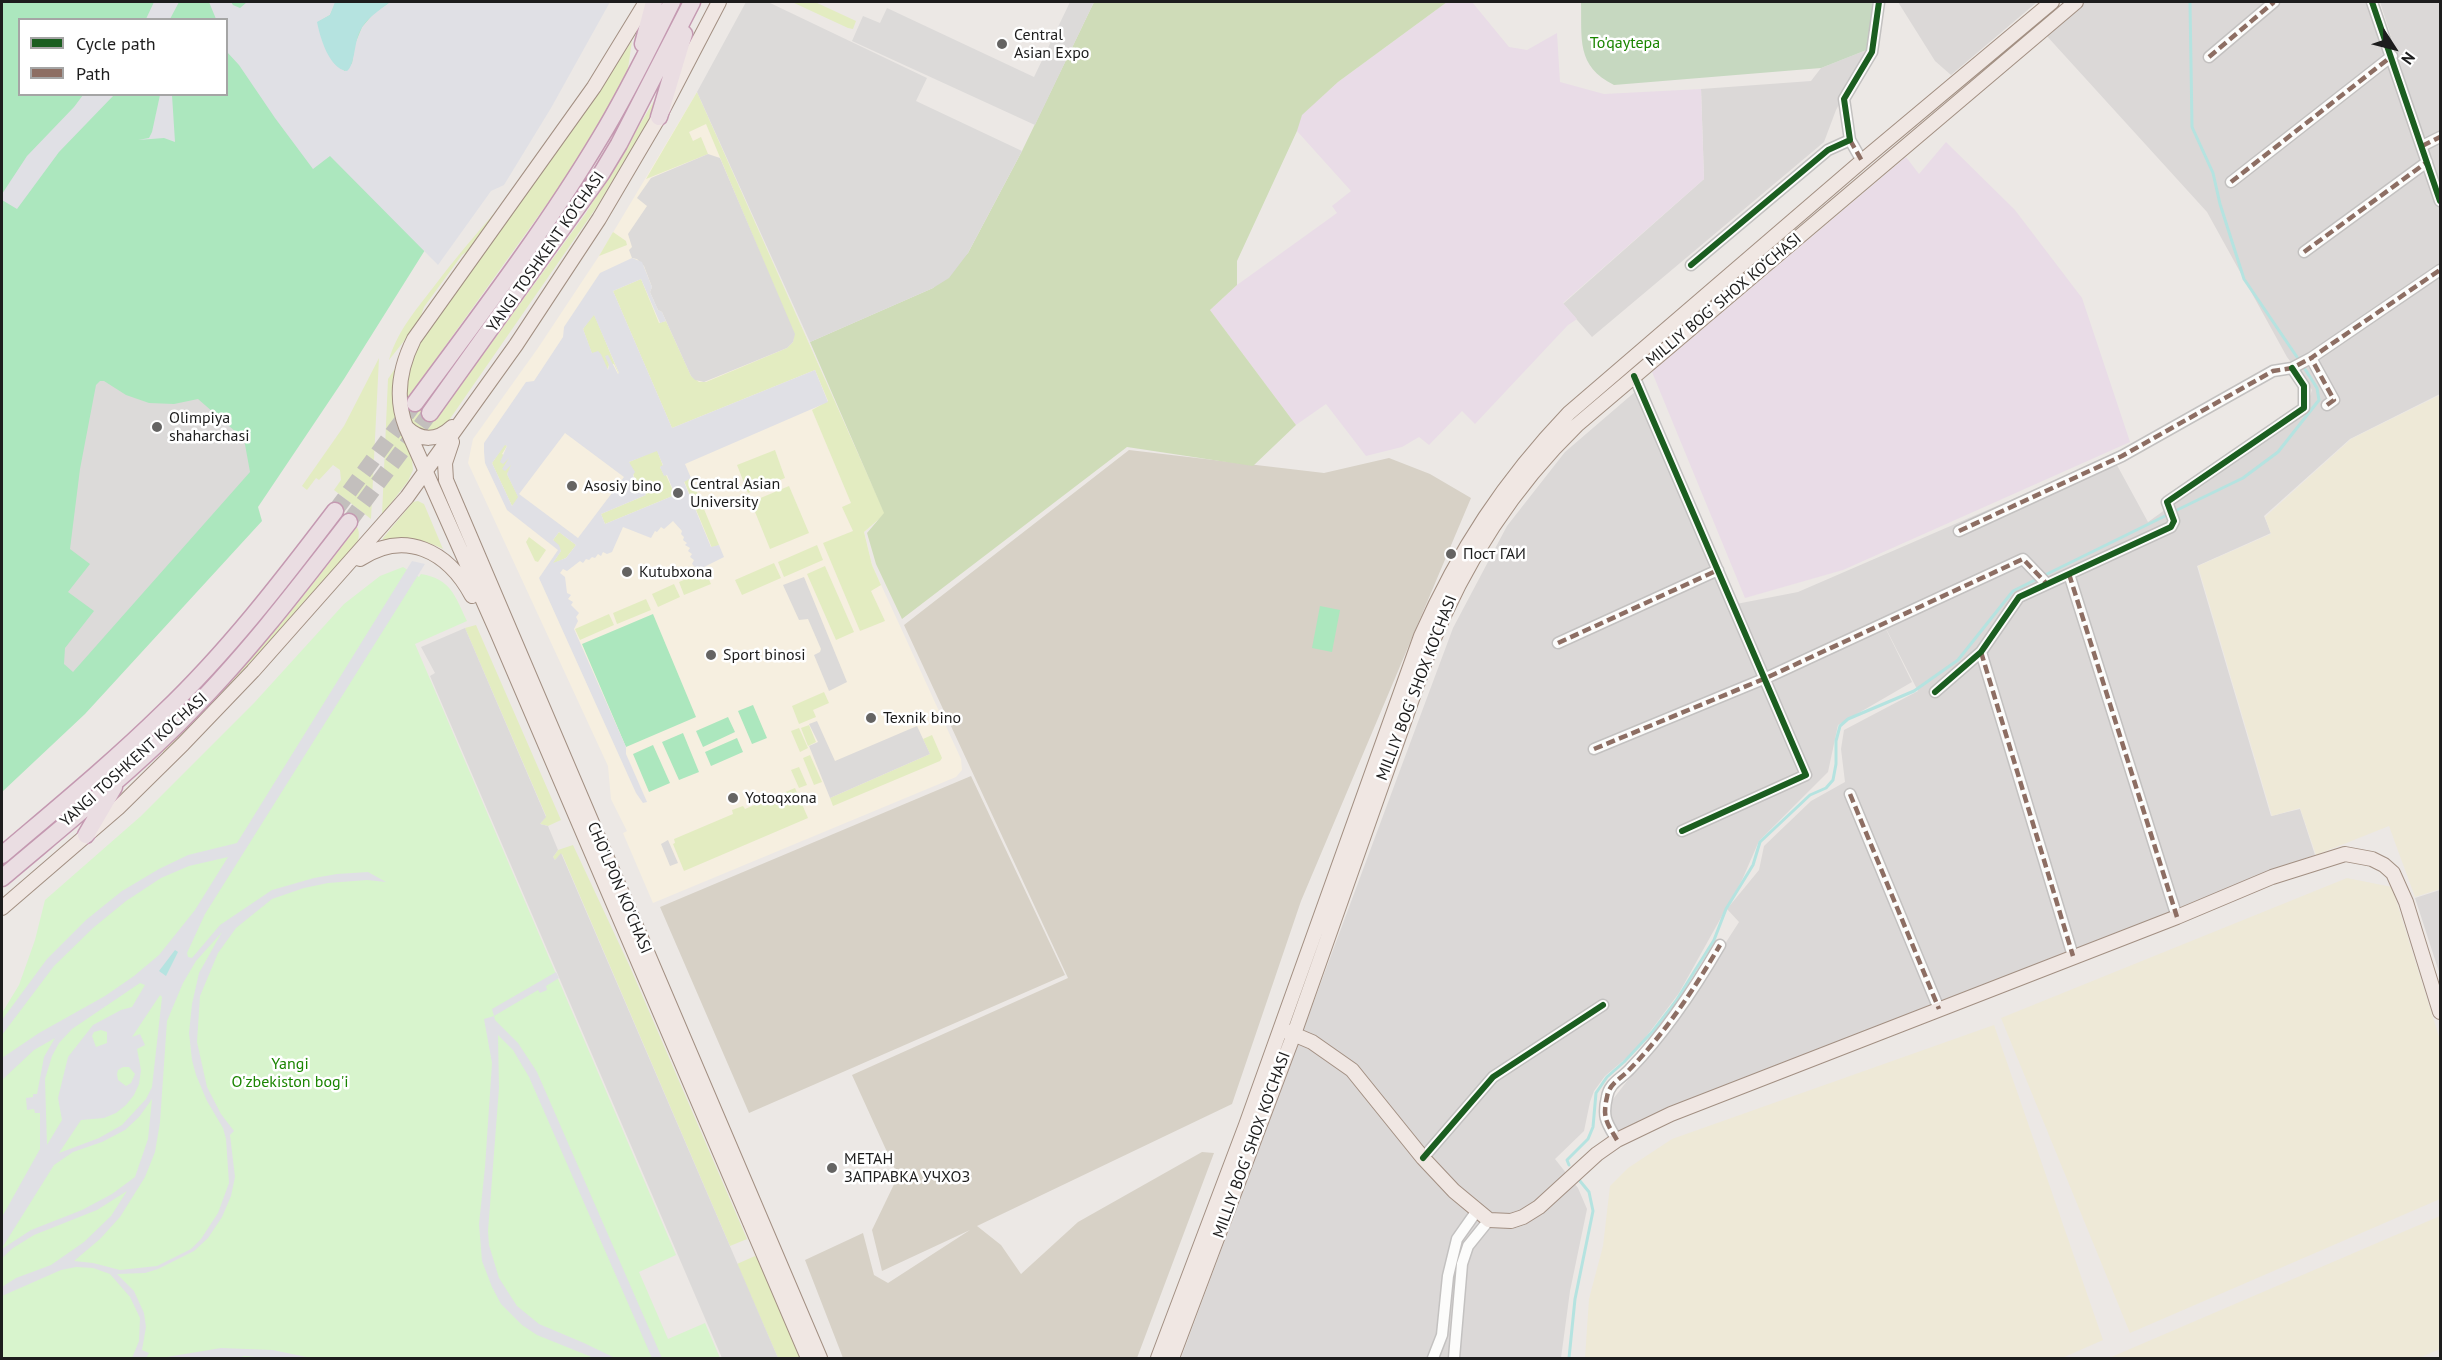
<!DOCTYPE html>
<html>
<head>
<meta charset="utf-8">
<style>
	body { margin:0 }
	#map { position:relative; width:2442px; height:1360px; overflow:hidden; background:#ece8e5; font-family:"PT Sans",sans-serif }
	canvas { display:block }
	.frame { position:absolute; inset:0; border:3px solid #1d1d1d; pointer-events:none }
	.legend { position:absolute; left:18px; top:18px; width:210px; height:78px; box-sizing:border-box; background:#fff; border:2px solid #a5a5a5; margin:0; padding:8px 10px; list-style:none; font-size:18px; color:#1d1d1d }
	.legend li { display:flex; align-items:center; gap:12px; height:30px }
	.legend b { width:30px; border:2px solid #a5a5a5 }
	.north { position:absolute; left:2364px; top:18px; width:60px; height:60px; -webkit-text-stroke:4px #fff; paint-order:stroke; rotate:126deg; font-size:16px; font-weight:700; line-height:24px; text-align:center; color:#1d1d1d }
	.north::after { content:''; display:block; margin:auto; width:21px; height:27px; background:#1d1d1d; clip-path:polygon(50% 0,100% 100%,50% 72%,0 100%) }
</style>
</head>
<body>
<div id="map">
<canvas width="2442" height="1360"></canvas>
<div class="frame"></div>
<ul class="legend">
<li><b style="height:8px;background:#1b5e20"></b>Cycle path</li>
<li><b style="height:8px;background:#8d6e63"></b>Path</li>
</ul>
<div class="north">N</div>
</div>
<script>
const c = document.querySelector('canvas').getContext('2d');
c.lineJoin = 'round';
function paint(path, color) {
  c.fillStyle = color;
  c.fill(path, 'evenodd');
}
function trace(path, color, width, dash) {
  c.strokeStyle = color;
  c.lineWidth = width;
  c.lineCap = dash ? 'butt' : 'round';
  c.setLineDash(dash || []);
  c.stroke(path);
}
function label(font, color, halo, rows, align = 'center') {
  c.font = font + ' "PT Sans",sans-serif';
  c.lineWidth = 5;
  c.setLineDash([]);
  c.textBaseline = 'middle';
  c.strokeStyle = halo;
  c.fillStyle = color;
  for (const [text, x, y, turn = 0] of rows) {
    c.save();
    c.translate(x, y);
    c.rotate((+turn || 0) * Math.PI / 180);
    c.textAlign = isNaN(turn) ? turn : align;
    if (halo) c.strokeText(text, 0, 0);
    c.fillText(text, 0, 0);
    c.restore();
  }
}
paint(new Path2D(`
	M1898 2H2037L1951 75 1935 61Z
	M2084 2H2366L2440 194V394L2350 439 2264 516 2271 533 2197 566 2271 816 2300 809 2315 855 1618 1133 1609 1123 1610 1103 1683 1009 1739 922 1727 909 1759 870 1764 846 1811 801 1845 782 1841 749 1844 730 1918 691 1878 613 1912 682 1838 725 1828 772 1759 841 1742 880 1679 993 1637 1049 1605 1076 1594 1091 1590 1102 1584 1131 1555 1159 1578 1188 1587 1209 1570 1291 1561 1358H1181L1453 628 1507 526 1565 452 1636 391 1731 605 1798 592 2112 456 2148 522 2306 409 2312 390 2287 357 2207 212 2045 34Z
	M2380 2H2440V183L2424 139Z
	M1869 49 1836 110 1824 142 1592 337 1563 304 1704 179 1701 89 1811 81 1821 68Z
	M2440 890V975L2415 898Z`), '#dbd8d7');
paint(new Path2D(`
	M1447 2H1472L1509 47 1527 50 1557 33 1560 82 1604 94 1701 89 1704 179 1563 303 1577 319 1568 325 1475 424 1462 411 1429 445 1419 437 1402 447 1366 456 1326 404 1296 425 1210 310 1237 285 1337 213 1332 206 1351 191 1297 131 1301 115 1338 82Z
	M1946 142 2015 210 2082 298 2130 442 1843 570 1745 598 1652 372 1906 157 1919 174Z`), '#e9dce7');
paint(new Path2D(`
	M697 92 885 514 864 532 872 565 961 759 962 770 956 777 653 903 623 833 627 831 611 799 608 766 468 463 473 439 538 348 599 256Z`), '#f6efe0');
paint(new Path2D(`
	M1129 450 1324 473 1389 458 1430 474 1471 498 1301 901 1232 1104 977 1226 1001 1245 1021 1274 1078 1222 1202 1152 1214 1153 1137 1358H843L805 1260 863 1233 874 1275 888 1283 970 1230 882 1271 872 1230 898 1176 852 1075 1068 978 904 625Z
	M971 776 1065 975 749 1113 660 907Z`), '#d7d1c6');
paint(new Path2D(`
	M2440 395V889L2415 897 2389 826 2316 855 2300 808 2272 816 2198 566 2271 534 2265 517 2351 439Z
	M2347 878 2392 887 2440 1040V1199L2130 1333 2001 1018Z
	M1994 1025 2103 1340 2062 1358H1585L1589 1299 1603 1246 1610 1186 1628 1168 1672 1139Z
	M2440 1216V1349L2419 1358H2109Z`), '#eee9d7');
paint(new Path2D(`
	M792 2H815L856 21 853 29 848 28Z
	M632 41 628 68 622 85 572 169 408 398 437 418 586 213 654 101 653 114 596 208 445 426 426 432C421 429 413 427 410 422 397 401 408 372 415 351Z
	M697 92 885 514 864 532 872 565 881 585 871 591 885 621 860 631 823 543 853 531 842 507 851 503 812 410 828 401 815 370 672 428 613 291 641 279 659 323 666 321 691 376 699 382H706L787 348 793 342 794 334 706 124 689 132 693 141 701 137 708 154 646 179Z
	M498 209 499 211 473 248 462 255 424 307 419 322 389 360C397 332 415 311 432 289 453 261 475 235 498 209Z
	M613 232 626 241 627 245 599 256Z
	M594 314 622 381 614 364 609 365 607 370 600 355 592 354 583 329Z
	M379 358 371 519 334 490 341 480 340 470 333 465 319 480 316 478 307 490 302 486 344 426Z
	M398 364 404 438 412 459 413 470 408 481 382 515 388 379Z
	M505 444 507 446 502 454 509 458 512 465 507 474 519 498 512 506 492 463Z
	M657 450 663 466 660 467 664 475H666L675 495 605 524 601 514 646 495 638 488 629 462Z
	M775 450 785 478 748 493 737 465Z
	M691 478 719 545 712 548 684 481Z
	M789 486 809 533 770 549 751 502Z
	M418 501 424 504 443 549C425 540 402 534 382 542L383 538 413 502Z
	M330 504C345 515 367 524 356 545L250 666 164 753 162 751C235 683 296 607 356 528L328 506Z
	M559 532 576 545 566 558 552 564 561 551 553 540Z
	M529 537 546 550 538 562 535 561 526 542Z
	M817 545 823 560 784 577 778 562Z
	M774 563 781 578 742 595 735 580Z
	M825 566 854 632 836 640 807 574Z
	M705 571 711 584 684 595 679 582Z
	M674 584 680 597 658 607 652 594Z
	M646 599 651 610 617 624 613 613Z
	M609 614 614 625 580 640 575 629Z
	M476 625 561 820 548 826 540 824 546 816 465 628Z
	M824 692 829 703 813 710 816 717 799 724 792 706Z
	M809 725 816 742 808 746 801 728Z
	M799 728 808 748 800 752 791 731Z
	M932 735 942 758 940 761 833 806 830 798 930 754 923 739Z
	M810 755 822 782 814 785 803 758Z
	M799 767 807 785 799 788 791 770Z
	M795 788 808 818 684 871 673 844 675 843 674 839 733 814 732 810 743 806 745 809Z
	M573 845 630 967 747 1239 730 1246 562 854 555 860 553 857 558 850Z
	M755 1256 757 1258 800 1358H778L737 1264Z`), '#e3ecc1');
paint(new Path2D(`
	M1094 2H1447L1338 82 1302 115 1297 131 1237 261V285L1210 310 1296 425 1253 466 1127 447 902 619 876 564 867 533 884 513 810 342 933 288 968 253 1022 151Z`), '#cfdcb8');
paint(new Path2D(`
	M1581 2H1874L1869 49 1821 68 1614 85C1576 66 1582 39 1581 2Z`), '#c6d8c0');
paint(new Path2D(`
	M403 567 419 577 421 574C451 579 455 596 467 621L415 644 676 1255 639 1272 668 1339 705 1323 720 1358H2V1013L19 985 35 940 45 900 141 816 254 703 344 604 380 576Z`), '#d8f4cd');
paint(new Path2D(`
	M2 2H576L474 172 344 379 258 507 262 521 85 714 2 792ZM20 20H226V94H20Z
	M1320 606 1340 610 1332 652 1312 648Z
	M653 614 696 717 626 747 582 644Z
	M753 705 767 738 752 744 738 711Z
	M728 717 735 732 703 747 696 731Z
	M683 733 699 772 679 780 662 742Z
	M737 738 743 752 711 766 705 752Z
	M653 745 670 783 649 792 633 754Z`), '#ace7be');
paint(new Path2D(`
	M746 2H768L927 78 916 101 1022 151 968 253 949 278 933 288 810 342 697 92Z
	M1070 2H1094L1035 125 852 41 863 16 880 23 887 8 1034 77Z
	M708 154 720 158 795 334 793 342 787 348 704 382 695 380 691 376 662 312 658 310 650 292 652 287 644 266 637 259 632 258 629 250 632 247 628 234 647 206 637 198 651 178Z
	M100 381H104L126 395 149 403 174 404 198 399 244 439 250 472 73 672 64 664 65 648 94 611 68 592 90 564 70 549 80 469 96 385Z
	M804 577 847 682 829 691 814 655 820 652 821 649 808 619 799 620 783 585Z
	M465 628 546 817 540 824 548 826 558 850 553 857 555 860 561 853 778 1358H722L430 676 435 673 421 647Z
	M817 721 835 761 917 726 930 754 830 798 809 746 818 742 809 724Z
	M668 840 678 863 670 866 661 844Z`), '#dcdad9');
paint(new Path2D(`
	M154 2H179L170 19H146Z
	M209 2H231L233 5 240 8 247 2H336L330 15 318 22 327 51 335 64 345 71 352 63 355 44 362 27 374 13 390 2H610L551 108 504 185 491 191 438 265 330 156 313 169 275 118 239 65 227 52 226 20 216 19Z
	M83 95H114L59 152 17 209 2 200V194L27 156 74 107Z
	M160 95H172L175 142 164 138 138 140 149 138 152 132Z
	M632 258 642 262 652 287 650 292 658 310 662 312 666 321 660 323 641 279 613 291 672 428 815 370 828 402 685 464 691 478 684 482 711 547 719 545 724 557 698 570 692 564 694 560 690 557 692 554 688 551 690 548 685 545 687 543 683 540 684 537 681 534 682 531 673 521 664 529 661 527 657 532 655 531 651 538 623 527 612 552 607 554 603 552 601 556 598 554 595 558 592 557 589 560 586 559 583 563 580 561 567 571 563 569 560 573 565 577 567 593 571 595 568 599 573 602 571 605 579 613 576 617 578 621 574 629 626 747V754L647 802 643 803 636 793 539 578 558 550 507 510 485 463 484 452V443L526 382 534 381 563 337 564 327 600 273ZM594 315 619 373 618 374 608 355 605 356 609 365 608 370 601 354 598 351 592 353 583 329ZM565 433 624 477 578 538 519 494ZM505 445 507 446 500 462 503 464 509 458 502 469 505 471 511 465 507 474 518 497 512 506 492 463ZM657 451 663 465 660 467 664 476 667 475 675 495 605 524 601 514 646 495 642 487 638 488 633 475 635 472 629 462ZM559 532 576 545 566 558 553 563 561 551 559 545 553 540Z
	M412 561 425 564 205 914 187 953 188 957 192 958 220 925 272 890 314 878 337 874 368 872 386 882 367 880 328 883 304 888 272 899 236 928 218 953 200 996 197 1042 207 1087 221 1114 234 1131 230 1135 235 1177 231 1196 222 1217 208 1238 194 1251 158 1269 145 1273 117 1274 134 1291 144 1313 146 1327 142 1350 149 1353 146 1358H132L139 1341 140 1318 130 1297 110 1274 93 1268 76 1267 61 1270 2 1296V1287L16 1278 51 1265 84 1242 111 1216 127 1191 97 1210 34 1235 13 1248 2 1258V1249L31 1230 82 1210 112 1194 135 1177 148 1139 152 1099 139 1117 125 1130 102 1142 73 1152 54 1165 2 1248V1217L40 1149V1113H35L34 1109 27 1110 26 1098 33 1097V1094H37L44 1057 55 1038 34 1050 2 1080V1058L39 1033 105 996 134 976 159 955 195 910 228 857 189 866 161 878 126 901 93 928 54 966 2 1035V1020L47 959 86 920 122 891 159 869 188 855 237 843ZM222 932 199 973 192 1004 189 1033 192 1060 196 1075 207 1101 223 1128 226 1139 229 1183 218 1213 201 1239 191 1249 157 1266 120 1270 93 1263 74 1261 100 1239 120 1217 145 1177 155 1152 160 1122 167 1021 183 983 196 961ZM140 983 145 985 132 1007 121 1010 93 1025 68 1057 58 1098 62 1120 47 1145 45 1079 52 1056 59 1043 72 1029ZM160 995 162 997 152 1087 146 1099 122 1125 99 1138 59 1153 81 1120 104 1118 116 1113 126 1105 134 1095 139 1084 141 1070 137 1049 145 1045 140 1034 132 1037ZM101 1030 107 1032V1043L96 1047 92 1036 94 1032ZM123 1067H129L135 1074 131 1083 126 1086 118 1080 117 1074 118 1070Z
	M556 972 559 978 546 986 547 990 540 993 538 990 494 1016 495 1020 518 1043 537 1072 662 1358H652L529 1077 513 1050 498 1035 499 1088 488 1231 489 1245 499 1278 517 1306 539 1324 584 1343 615 1358H594L537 1335 522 1325 501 1304 492 1287 482 1261 479 1224 485 1167 492 1063 484 1019 494 1016 492 1009Z
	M221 1348 273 1350 311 1358H265L244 1356 239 1358H226L228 1357 161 1358Z`), '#e0e0e5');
paint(new Path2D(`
	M335 2H390C379 11 367 17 360 31 354 42 355 65 347 71 329 69 320 37 317 22L330 15Z
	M175 950 178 952 166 976 159 971Z`), '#b5e3e0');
trace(new Path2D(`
	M2190 2 2192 127 2213 173 2220 204 2244 279 2299 360
	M2175 511 2243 478 2278 452 2319 400 2317 388 2303 366
	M2043 576 2169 514
	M1569 1165 1567 1160 1588 1139 1593 1127 1596 1093 1607 1077 1624 1062 1653 1031 1676 1001 1714 940 1726 909 1753 865 1760 842 1810 795 1826 788 1833 780 1836 764V741L1840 726 1848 719 1914 691 1958 660 2013 591 2037 579
	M1569 1358 1575 1299 1593 1211 1589 1192 1580 1181`), '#b5e3e0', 3);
trace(new Path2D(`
	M335 511 415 403
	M349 522 430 413`), '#c3bfbd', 16, [16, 8]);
const minor = new Path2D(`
	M2372 2 2440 201
	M2209 57 2274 2
	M1850 140 1862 161
	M2422 146 2440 137
	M2231 182 2392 56
	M2304 252 2427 162
	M1691 265 1828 150 1850 140 1844 99 1872 52 1879 2
	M1634 376 1806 775 1682 831
	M2327 405 2334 400 2311 358 2440 270
	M1959 531 2122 456 2273 371 2292 368 2311 358
	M2069 574 2177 917
	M1558 643 1718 570
	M1981 652 2073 956
	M1935 692 1981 652 2019 597 2171 527 2174 521 2167 502 2304 408V386L2292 368
	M1594 749 1766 678 2023 559 2047 584
	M1850 794 1939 1009
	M1617 1140C1607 1123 1602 1118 1607 1097 1609 1083 1621 1079 1630 1069 1665 1033 1695 988 1720 945
	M1423 1158 1493 1077 1603 1005
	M1433 1358 1442 1335 1448 1276 1457 1239 1476 1212
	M1454 1358 1462 1264 1468 1246 1489 1220`);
const major = new Path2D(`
	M646 2 594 87 414 339C400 367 394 396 406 427L497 632 808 1358
	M406 427C421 442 437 441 452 427
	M452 442 445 463 446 480 820 1358
	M360 559C405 529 448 551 472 596
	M2 908 118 808 183 744 253 671 407 497 516 345 599 219 659 117 719 2
	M1286 1031 1312 1042 1352 1070 1423 1158 1454 1191 1489 1220 1511 1221 1523 1217 1539 1207 1597 1154 1617 1140 1671 1114 2177 917 2272 877 2345 854 2372 859 2384 865 2393 873 2406 902 2440 1012
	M1158 1358 1246 1125 1421 636C1459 550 1504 481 1569 413L1862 161 2052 2
	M1172 1358 1294 1034 1430 648C1464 563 1511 489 1577 425L2076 2`);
const highway = new Path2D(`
	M643 44 654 2
	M659 117 684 34
	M415 403C479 316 545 230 600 138 627 94 649 48 672 2
	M430 413 601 174 619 144 692 2
	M86 835 114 787
	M2 855C56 809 112 763 163 713 227 652 281 582 335 511
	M2 878C61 828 122 779 178 724 241 662 295 592 349 522`);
trace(minor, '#c3c1c0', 13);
trace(major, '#a28f82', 16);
trace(highway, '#c499b1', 19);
trace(minor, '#fcfcfb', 10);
trace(major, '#f0e7e3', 14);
trace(highway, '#eadde2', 16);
trace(new Path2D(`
	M2209 57 2274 2
	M1850 140 1862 161
	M2422 146 2440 137
	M2231 182 2392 56
	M2304 252 2427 162
	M2327 405 2334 400 2311 358 2440 270
	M1959 531 2122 456 2273 371 2292 368 2311 358
	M2069 574 2177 917
	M1558 643 1718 570
	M1981 652 2073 956
	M1594 749 1766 678 2023 559 2047 584
	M1850 794 1939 1009
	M1617 1140C1607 1123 1602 1118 1607 1097 1609 1083 1621 1079 1630 1069 1665 1033 1695 988 1720 945`), '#8d6e63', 4.5, [9, 4.5]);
trace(new Path2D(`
	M2372 2 2440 201
	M1691 265 1828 150 1850 140 1844 99 1872 52 1879 2
	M1634 376 1806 775 1682 831
	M1935 692 1981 652 2019 597 2171 527 2174 521 2167 502 2304 408V386L2292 368
	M1423 1158 1493 1077 1603 1005`), '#1b5e20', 6);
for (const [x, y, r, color] of [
	[1002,44,6,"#656463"],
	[157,427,6,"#656463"],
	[572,486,6,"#656463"],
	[678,493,6,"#656463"],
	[1451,554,6,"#656463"],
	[627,572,6,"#656463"],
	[711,655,6,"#656463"],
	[871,718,6,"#656463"],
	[733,798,6,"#656463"],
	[832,1168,6,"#656463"]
]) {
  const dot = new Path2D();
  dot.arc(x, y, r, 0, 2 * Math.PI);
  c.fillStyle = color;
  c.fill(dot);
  trace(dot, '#fff', 2);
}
label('16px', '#1d1d1d', '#fff', [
	["Central",1014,35],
	["Asian Expo",1014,53],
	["Olimpiya",169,418],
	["shaharchasi",169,436],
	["Central Asian",690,484],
	["University",690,502],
	["Asosiy bino",584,486],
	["Пост ГАИ",1463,554],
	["Kutubxona",639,572],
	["Sport binosi",723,655],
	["Texnik bino",883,718],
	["Yotoqxona",745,798],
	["МЕТАН",844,1159],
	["ЗАПРАВКА УЧХОЗ",844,1177]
], 'left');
label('16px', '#1a8501', '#fff', [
	["To'qaytepa",1625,43],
	["Yangi",290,1064],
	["O'zbekiston bog'i",290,1082]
]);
label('16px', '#1d1d1d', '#fff', [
	["YANGI TOSHKENT KO‘CHASI",546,252,-55],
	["MILLIY BOG‘ SHOX KO‘CHASI",1724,300,-40],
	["MILLIY BOG‘ SHOX KO‘CHASI",1417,688,-69],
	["YANGI TOSHKENT KO‘CHASI",134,760,-42],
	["CHO'LPON KO'CHASI",619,888,67],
	["MILLIY BOG‘ SHOX KO‘CHASI",1252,1145,-70]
]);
</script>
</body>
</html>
